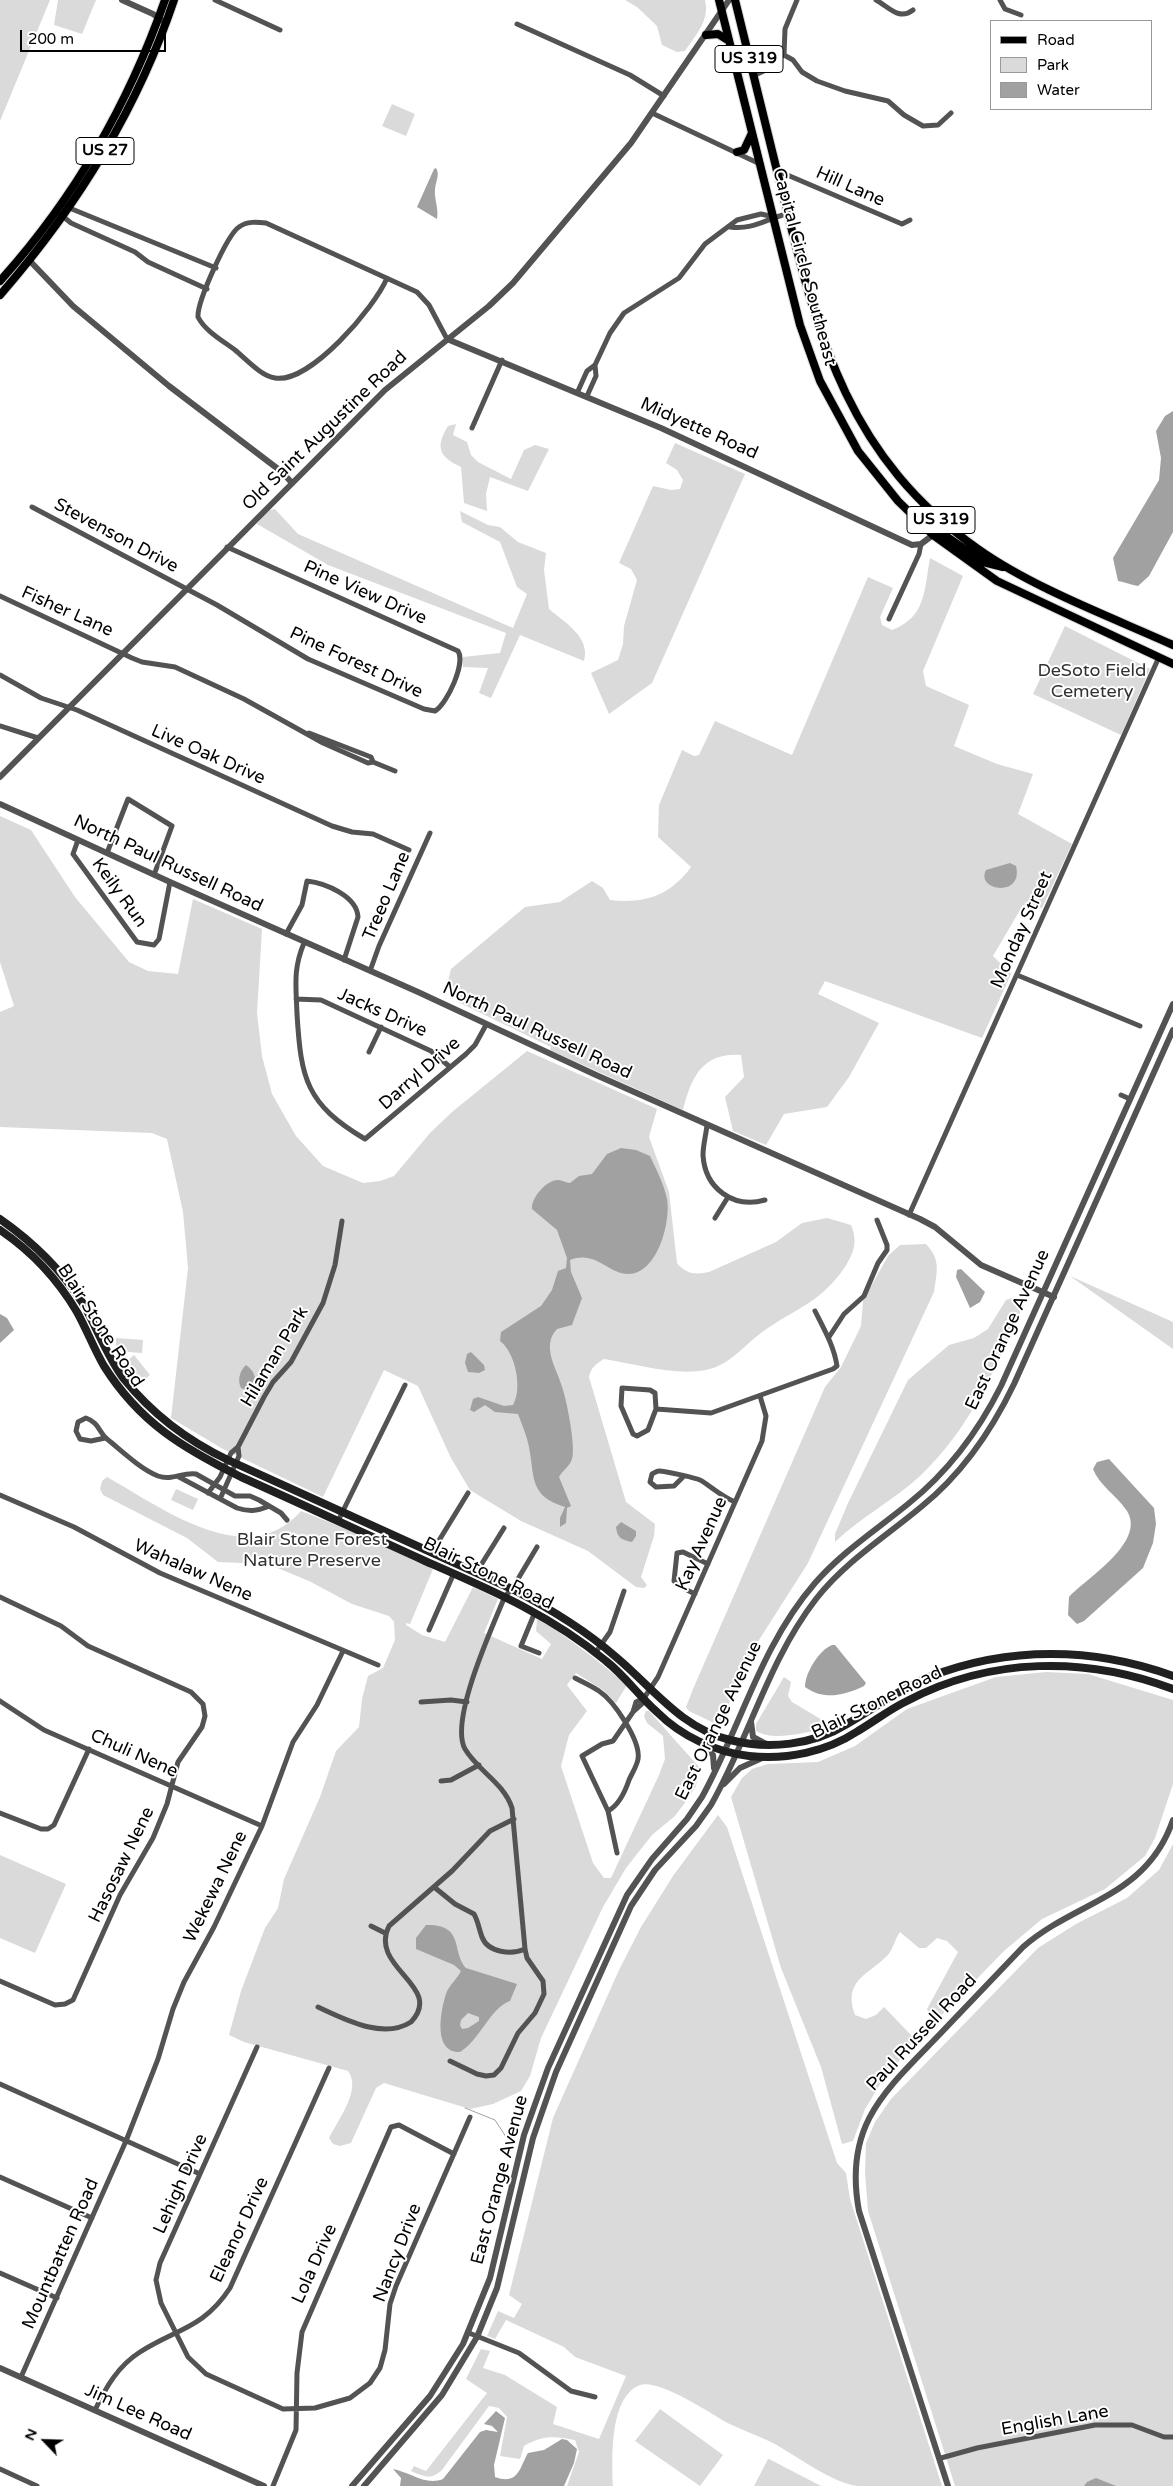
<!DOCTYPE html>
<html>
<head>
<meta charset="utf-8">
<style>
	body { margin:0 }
	#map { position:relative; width:1173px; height:2486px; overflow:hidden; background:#fff; font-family:"Varela Round",sans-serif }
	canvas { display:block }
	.legend { position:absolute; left:990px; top:20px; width:162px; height:90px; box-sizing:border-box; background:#fff; border:1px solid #999; margin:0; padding:6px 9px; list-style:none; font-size:15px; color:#000 }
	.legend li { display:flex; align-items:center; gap:10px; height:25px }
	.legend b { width:25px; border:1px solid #999 }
	.north { position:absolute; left:20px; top:2416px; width:50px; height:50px; -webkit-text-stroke:4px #fff; paint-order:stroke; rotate:294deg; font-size:14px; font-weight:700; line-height:20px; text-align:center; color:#000 }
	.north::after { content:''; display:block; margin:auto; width:18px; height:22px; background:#000; clip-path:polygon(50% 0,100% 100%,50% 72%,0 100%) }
	.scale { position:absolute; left:20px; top:30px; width:146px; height:22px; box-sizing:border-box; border:2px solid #000; border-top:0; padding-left:6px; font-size:15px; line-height:18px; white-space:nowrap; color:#000; -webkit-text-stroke:4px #fff; paint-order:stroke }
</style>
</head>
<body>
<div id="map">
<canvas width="1173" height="2486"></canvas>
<ul class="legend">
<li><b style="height:6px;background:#000"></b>Road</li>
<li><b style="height:14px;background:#dadada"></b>Park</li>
<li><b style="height:14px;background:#a1a1a1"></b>Water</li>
</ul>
<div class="north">N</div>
<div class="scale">200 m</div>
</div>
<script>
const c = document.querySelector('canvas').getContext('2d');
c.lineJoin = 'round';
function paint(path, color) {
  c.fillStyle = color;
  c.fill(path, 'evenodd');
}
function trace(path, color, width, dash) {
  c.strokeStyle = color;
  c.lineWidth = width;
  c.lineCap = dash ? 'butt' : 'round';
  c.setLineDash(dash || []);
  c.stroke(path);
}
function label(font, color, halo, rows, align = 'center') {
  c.font = font + ' "Varela Round",sans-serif';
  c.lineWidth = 4;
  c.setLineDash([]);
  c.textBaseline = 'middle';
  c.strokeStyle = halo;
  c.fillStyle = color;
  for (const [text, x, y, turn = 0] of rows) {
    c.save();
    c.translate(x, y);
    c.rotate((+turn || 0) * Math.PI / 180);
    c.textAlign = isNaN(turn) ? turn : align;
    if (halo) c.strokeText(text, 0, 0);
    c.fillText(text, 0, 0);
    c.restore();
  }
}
paint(new Path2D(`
	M0 0H50L0 121Z
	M58 0H96L82 34 54 25Z
	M625 0H705C710 20 696 35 685 51L677 52 662 45 657 26 637 7Z
	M392 104 415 114 406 136 382 126Z
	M456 424 453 435 467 442 471 455 478 462 511 479 524 450 535 445 549 449 528 491 490 477 486 494 487 511 464 503 461 467C439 457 435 447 448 426Z
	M675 443 745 474 652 683 609 714 591 673 618 660 623 644 624 626 637 580 631 569 619 563 653 486 671 490 680 489 683 480 677 470 666 463Z
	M275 509 298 534 513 628 527 594 517 587 500 542 462 522 460 511 488 525 500 527 518 542 546 553 544 570 549 609C564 622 591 637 584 661L520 635 491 698 479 693 488 668 463 667V657L500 653 506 633 328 565 257 524 266 511Z
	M930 558 963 576 923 671 926 686 969 705 954 746 997 764 1033 774 1018 814 1072 844 1042 908 1023 905 993 956 1011 974 982 1038 825 981 818 994 879 1023 849 1077 827 1107 784 1114 766 1145 733 1131 725 1097 744 1077 741 1055C702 1052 691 1078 683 1110L550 1050 551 1047 458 1002 448 981 451 969 525 907 560 902 592 881 603 888 610 900C644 904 670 896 691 867L658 837 659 805 682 750 694 756 699 755 715 721 792 755 868 577 893 588 880 617 882 625 892 630C926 617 924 591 930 558Z
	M1065 626 1150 669 1121 735 1033 694Z
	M0 816 31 830 75 897 129 962 148 971 178 974 193 899 262 929 257 1013 262 1056 272 1094 296 1136 323 1166 363 1183 380 1181 394 1176 430 1133 452 1112 527 1051 657 1109 649 1137 669 1192 677 1263C686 1274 695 1275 709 1272L776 1242 802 1223 827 1218 851 1225C858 1241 854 1253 845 1267 820 1303 798 1307 765 1330 746 1343 731 1365 706 1370 674 1376 636 1364 604 1359 596 1364 591 1367 589 1377L626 1502 655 1524 654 1536 641 1577 647 1585 644 1588 636 1587 588 1551 521 1521 470 1490 451 1458 418 1386 384 1370 323 1497 223 1449 171 1418 188 1268 183 1212 167 1139 152 1133 0 1127V1012L14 1006 0 962Z
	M926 1244C941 1260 937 1271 934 1292L808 1563 752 1651 723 1718 716 1724 689 1711 686 1707 693 1689 825 1387 841 1367 861 1326 863 1301 888 1256 900 1245Z
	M1070 1276 1173 1322V1349Z
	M1012 1298 1019 1305 1020 1313C992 1375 970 1428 920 1476 894 1500 861 1517 835 1542V1534L848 1503 908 1380 949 1345 974 1338 988 1329 1006 1300Z
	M116 1338 143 1340 142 1353 116 1351Z
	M134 1355 150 1375 139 1384 123 1364Z
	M107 1477C161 1507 247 1573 301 1511L349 1530 426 1566 433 1569 410 1624 406 1623V1625L422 1635 445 1642 473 1587 498 1599 484 1633 542 1659 551 1644 536 1631 537 1620 541 1619 590 1655 627 1685 616 1703 603 1690 576 1673 567 1685 587 1711 569 1735 561 1766 593 1863 604 1878H611L659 1775 665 1759 663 1736 647 1723 644 1716 646 1711H649L699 1767 696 1786 687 1800 675 1816 652 1835 626 1868 603 1907 541 2038 530 2076 521 2091 493 2104 470 2109 384 2083 376 2088 351 2143 340 2146 333 2144 329 2138C338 2120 362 2089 348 2071L244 2042 229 2035 241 1991 265 1928 278 1908 284 1879 320 1797 336 1751 359 1727 362 1699 368 1676 383 1668 395 1640 394 1622 389 1616 352 1604 309 1581 251 1557 243 1563 218 1562 187 1538 103 1495 100 1489 102 1481Z
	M176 1489 198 1499 193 1510 171 1500Z
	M1046 1672 1088 1674 1173 1700V1784L1155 1838 1145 1856 1105 1889 1042 1919 1004 1951 934 2023 927 2009 958 1952 947 1941 937 1938 926 1948H919L900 1932C895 1939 893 1950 887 1956 866 1976 843 1981 855 2015L866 2019 876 2015 884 2007 911 2035V2047L882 2081 865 2109 853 2141 842 2144 821 2067 781 1968 731 1797 742 1778 752 1769 768 1764 818 1762 855 1746 907 1709 996 1677Z
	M784 1677 791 1682 788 1696 792 1702 829 1724 827 1728C806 1732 775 1742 756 1731V1724Z
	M718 1815 727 1827 837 2163 846 2173 850 2199 942 2486C914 2486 886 2486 858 2486 831 2483 796 2455 771 2442 755 2434 738 2429 722 2420 706 2410 658 2379 640 2385 609 2397 612 2459 613 2486H567L579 2452 575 2440C555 2436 542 2435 524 2446L520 2459 500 2456 507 2417 499 2408 489 2406 442 2470C431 2480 425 2477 411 2471L414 2466 426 2471 487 2393 466 2379 481 2349 490 2351 483 2368 505 2375 557 2407 553 2424 599 2439 626 2376 575 2357 564 2347 506 2320 495 2339 487 2336 498 2311 514 2318 522 2304 509 2295 553 2118 619 1970 641 1927 673 1876Z
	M1173 1844V2486H955L868 2211 865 2172 866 2143 875 2122 891 2099 1038 1948 1076 1924 1127 1898 1159 1870Z
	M0 1855 66 1884 35 1953 0 1938Z
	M660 2409 723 2455 700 2486 635 2441Z
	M768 2459H769L821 2486H754Z`), '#dadada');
paint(new Path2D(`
	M436 168C440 174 436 181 435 189 434 199 439 209 437 219L417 207 434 169Z
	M1173 411V532L1149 576 1138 586C1132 585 1124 582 1118 581L1113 558 1159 480 1161 458 1156 431 1165 416Z
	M1010 863 1016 866C1024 898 975 891 986 870Z
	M621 1148 636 1150 650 1156C656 1169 664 1184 667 1199 671 1221 658 1274 628 1274 608 1274 596 1250 570 1260L571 1272 582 1298 572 1325 557 1329C540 1347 558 1370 563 1390 567 1402 576 1448 572 1459 570 1466 562 1471 559 1477L571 1506 567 1508 566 1523 560 1527V1518L565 1507C529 1496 535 1478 529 1447 527 1436 522 1425 518 1414L495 1412 485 1405 474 1412 470 1410 473 1399 478 1397 504 1406 513 1405C523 1388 515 1352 500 1341L501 1332 541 1306 552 1290 558 1271 566 1268 567 1258 557 1230 532 1209C531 1198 546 1180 558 1180 562 1180 566 1183 570 1183L579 1176 592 1174 607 1154Z
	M961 1269 985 1292 980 1302 970 1308 956 1277 957 1270Z
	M0 1314 7 1318 14 1330 0 1343Z
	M471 1352 484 1365 485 1370 479 1373 468 1372 465 1363 467 1354Z
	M246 1365C255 1371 260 1383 248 1391L241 1388C237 1379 240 1371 246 1365Z
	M1109 1459 1154 1508 1156 1524 1153 1543 1143 1568 1084 1621 1077 1624 1068 1615 1069 1597C1088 1577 1146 1542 1127 1511 1117 1496 1099 1485 1093 1469L1097 1462Z
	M621 1522 636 1531V1536L632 1542C622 1540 617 1538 616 1527Z
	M832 1645H835L866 1683 864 1686C845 1695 824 1701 805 1687 805 1673 819 1650 832 1645Z
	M426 1925C465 1924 451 1951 466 1968L517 1984 510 2001C490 2008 480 2040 460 2052 432 2053 441 2009 446 1994 449 1985 457 1979 461 1971L454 1965 416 1949V1938ZM468 2013 479 2017V2021L468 2028 462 2029 460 2025 461 2020Z
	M496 2411 505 2418 494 2465 495 2477C519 2486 520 2466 528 2453L544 2450 562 2439 567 2440 577 2449 574 2463 564 2486H400L401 2478 393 2469C410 2472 425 2486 443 2479L480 2432 486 2430 498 2432 492 2426 484 2424Z
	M1096 2478 1116 2486H1084L1087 2482Z`), '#a1a1a1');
trace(new Path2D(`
	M465 2108 495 2120 510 2143`), '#a1a1a1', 1);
const primary = new Path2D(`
	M719 0 800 325 820 381 858 451 898 501 933 535 997 581 1173 664
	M735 0C749 57 763 114 777 171 816 325 839 450 978 549 1033 588 1111 617 1173 645
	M706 35 718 34 729 41
	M737 152 744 150 752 133
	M0 281C73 200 129 103 165 0
	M0 295C76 208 137 110 174 0
	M933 535 943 534 983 562 1003 567`);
trace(primary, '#dbdbdb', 10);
trace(new Path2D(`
	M215 0 280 30
	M876 0C889 7 899 21 913 10
	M1000 0 1005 9 1021 15
	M517 24 630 75 664 96
	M784 55 793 60 802 72 817 81 845 91 888 101 904 115 923 126 938 125 951 113
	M784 55 785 29 797 0
	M753 76 766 70 772 61 784 55
	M652 113 760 164
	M778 171 902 224 910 220
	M67 207 216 268
	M60 214 71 223 135 252 148 262 207 289
	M730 227C754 230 765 219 787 214
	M387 278C375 307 310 384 275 378 261 376 246 359 235 350 223 341 205 331 198 317 197 302 227 235 239 227 247 221 257 222 266 223L417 292 429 305 447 339
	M578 391 587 371 595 365
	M587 396 596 376 595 365 610 333 624 313 679 278 705 244 737 220 761 214 774 217
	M472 428 502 360
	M32 507 217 605 308 659 424 709 435 711C447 704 466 663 458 651L227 547
	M0 596 132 658 142 662 175 667 244 699 323 743 368 763 373 762
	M889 619 919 554 921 544
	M0 675 41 698 77 710 332 826 352 832 373 834 409 850
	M0 726 38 738
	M309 733 371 757 373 762 395 771
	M78 840 73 854 137 942 154 945 159 939 170 882
	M107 853 128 799 172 826 154 875
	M286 934 302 905 307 881C325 883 357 896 358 917L344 960
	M304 943C293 969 296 986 297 1014 301 1079 306 1104 365 1139L466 1054 475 1045 486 1025
	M370 971 379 946 430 833
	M1017 975 1140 1026
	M296 999 321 1000 431 1051 450 1067
	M369 1052 381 1027
	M1121 1095 1130 1099
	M707 1125C706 1135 703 1145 703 1155 705 1189 734 1209 765 1200
	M909 1215 1159 657
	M715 1218 728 1197
	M829 1337 844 1314 864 1296 878 1263 887 1250V1245L877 1220
	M656 1409 648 1430 637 1436 633 1434 621 1406 622 1388 650 1390 655 1393 656 1409 711 1413 833 1369 837 1366C834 1346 824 1329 815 1311
	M105 1438 91 1441 80 1439 76 1431 78 1422 86 1418C100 1423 98 1432 107 1439 122 1451 139 1468 158 1476 172 1481 182 1472 196 1474L235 1496H250L259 1500 281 1513 287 1520
	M179 1477 237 1508C249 1512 257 1511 267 1507
	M683 1477 674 1486 656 1487 650 1482 652 1474C654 1473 657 1471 659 1471 664 1471 698 1478 702 1481 714 1489 721 1496 735 1502
	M208 1493 220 1477 231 1453 238 1447 264 1397 273 1382 291 1362 323 1303 335 1265 342 1221
	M0 1495 74 1527 160 1573 378 1665
	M220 1499 239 1456 238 1447
	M338 1521 405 1385
	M435 1555V1547L468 1493
	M476 1573 504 1528
	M695 1594 679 1586 674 1581 677 1553 683 1552 708 1564
	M0 1597 61 1626 88 1646 191 1692 203 1704 205 1716 202 1727 178 1762 167 1804 153 1838 120 1895 73 2000 65 2004 55 2005 0 1981
	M535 1612 521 1646 539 1653
	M429 1630 454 1573
	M596 1652 610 1632 624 1591
	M575 1678C583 1682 592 1686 599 1691 614 1701 641 1741 638 1759 637 1766 632 1773 629 1780 625 1792 619 1805 608 1811
	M0 1701 44 1730 262 1826
	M421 1702 451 1700 467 1702
	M633 1712 643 1703 644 1698 658 1677 762 1441 766 1416 760 1396
	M441 1781 451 1780 479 1765
	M0 1813 41 1829H48L54 1825 89 1749
	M617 1853 608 1811 582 1756 602 1744 613 1741 633 1712 636 1702 644 1698
	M434 1887 455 1904 474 1914C478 1921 479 1929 482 1937 488 1953 512 1955 525 1949
	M371 1926 385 1933
	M318 2007C344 2019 383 2040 411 2022 445 1986 368 1968 389 1926L452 1871 490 1831 514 1819
	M257 2047 160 2263 156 2280 161 2303 188 2357 206 2374 283 2409 315 2408 350 2398 370 2383 380 2368 385 2350 390 2304 396 2286 470 2117
	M450 2061 477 2074 486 2076 494 2075 501 2068 518 2033 535 2013 544 1994 543 1981 527 1958 525 1949 512 1808C504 1783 478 1771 465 1749 449 1720 493 1626 505 1596L512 1589 537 1547
	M0 2084 200 2174
	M0 2177 92 2218
	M0 2273 57 2298
	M469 2333 519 2353 571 2391 595 2397
	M21 2377 126 2141 158 2059 173 2009 184 1982 214 1927 262 1826 293 1742 317 1705 343 1651
	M95 2410C106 2387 118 2366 140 2352 176 2329 204 2328 230 2288L329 2068
	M941 2458 977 2448 1095 2425H1132L1164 2437H1173
	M0 2469 37 2486
	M273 2486 296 2430 297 2373 302 2332 391 2127 399 2125 454 2154`), '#535353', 5);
trace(new Path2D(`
	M122 0 153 14 166 23
	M29 260 73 306 169 386 282 472 292 483
	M447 339 661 428 912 545 921 544 933 535
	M0 777 385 390 489 306 513 283 631 143 729 0
	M0 804 170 882 418 992 596 1075 920 1219 935 1227 981 1265 1054 1297
	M751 1722 753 1737 766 1744
	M703 1745 713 1755 714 1768
	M724 1784 740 1768 762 1758
	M0 2368 264 2486
	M352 2486 430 2396 463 2344 490 2278 524 2135 548 2068 627 1895 652 1859 687 1819 702 1797C741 1726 761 1645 815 1583 842 1552 876 1530 908 1504 948 1472 978 1432 1001 1386L1173 1004
	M364 2486 442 2395 477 2337 497 2288 533 2138 556 2072 631 1906 655 1870 696 1826 711 1805C749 1738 768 1661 816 1599 845 1562 885 1537 921 1507 962 1474 991 1432 1014 1384L1173 1030
	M948 2486 859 2211C843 2125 885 2091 939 2035 967 2006 995 1976 1023 1947 1077 1900 1146 1898 1173 1820`), '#535353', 6);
trace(new Path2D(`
	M0 1219C33 1242 60 1268 82 1302 97 1327 106 1355 124 1379 153 1415 186 1440 228 1460L512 1589C549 1608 584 1629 616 1657 653 1688 681 1728 730 1740 769 1750 813 1745 847 1724 875 1708 899 1689 929 1677 1008 1646 1094 1647 1173 1676
	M0 1230C31 1251 58 1280 77 1312 87 1330 94 1349 104 1366 140 1423 183 1448 241 1477 302 1504 363 1533 425 1561 489 1589 551 1615 606 1661 625 1676 639 1696 657 1712 681 1736 715 1752 749 1756 787 1760 826 1752 858 1731 875 1721 890 1709 907 1701 990 1657 1086 1656 1173 1689`), '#202020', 8);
trace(primary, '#000', 8);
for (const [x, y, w] of [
	[749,59,68],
	[105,151,58],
	[941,520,68]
]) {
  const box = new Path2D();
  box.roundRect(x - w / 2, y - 13.5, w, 27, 4);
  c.fillStyle = '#fff';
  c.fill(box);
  trace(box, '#000', 1);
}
label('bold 16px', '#000', null, [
	["US 319",749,59],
	["US 27",105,151],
	["US 319",941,520]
]);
label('18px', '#000', '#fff', [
	["Hill Lane",850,187,24],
	["Capital Circle Southeast",804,267,75],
	["Midyette Road",699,429,24],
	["Old Saint Augustine Road",325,431,-44],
	["Stevenson Drive",116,536,28],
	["Pine View Drive",365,593,24],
	["Fisher Lane",67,612,24],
	["Pine Forest Drive",356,663,25],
	["Live Oak Drive",208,755,24],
	["North Paul Russell Road",168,864,25],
	["Keily Run",119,893,54],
	["Treeo Lane",387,896,-67],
	["Monday Street",1022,930,-66],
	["Jacks Drive",382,1013,24],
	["North Paul Russell Road",537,1031,25],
	["Darryl Drive",420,1074,-41],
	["Blair Stone Road",100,1326,57],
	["East Orange Avenue",1008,1330,-65],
	["Hilaman Park",275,1357,-59],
	["Kay Avenue",702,1544,-66],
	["Wahalaw Nene",193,1571,24],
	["Blair Stone Road",488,1574,26],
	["Blair Stone Road",877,1703,-26],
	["East Orange Avenue",719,1721,-64],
	["Chuli Nene",134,1754,24],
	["Hasosaw Nene",122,1865,-64],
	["Wekewa Nene",216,1887,-64],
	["Paul Russell Road",922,2033,-47],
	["East Orange Avenue",500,2180,-75],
	["Lehigh Drive",181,2184,-66],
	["Eleanor Drive",240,2230,-65],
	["Nancy Drive",398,2253,-69],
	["Mountbatten Road",61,2254,-66],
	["Lola Drive",315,2264,-66],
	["Jim Lee Road",138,2413,24],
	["English Lane",1055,2421,-10]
]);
label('18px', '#313131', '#fff', [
	["DeSoto Field",1092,671],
	["Cemetery",1092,692],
	["Blair Stone Forest",312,1540],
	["Nature Preserve",312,1561]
]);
</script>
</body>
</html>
